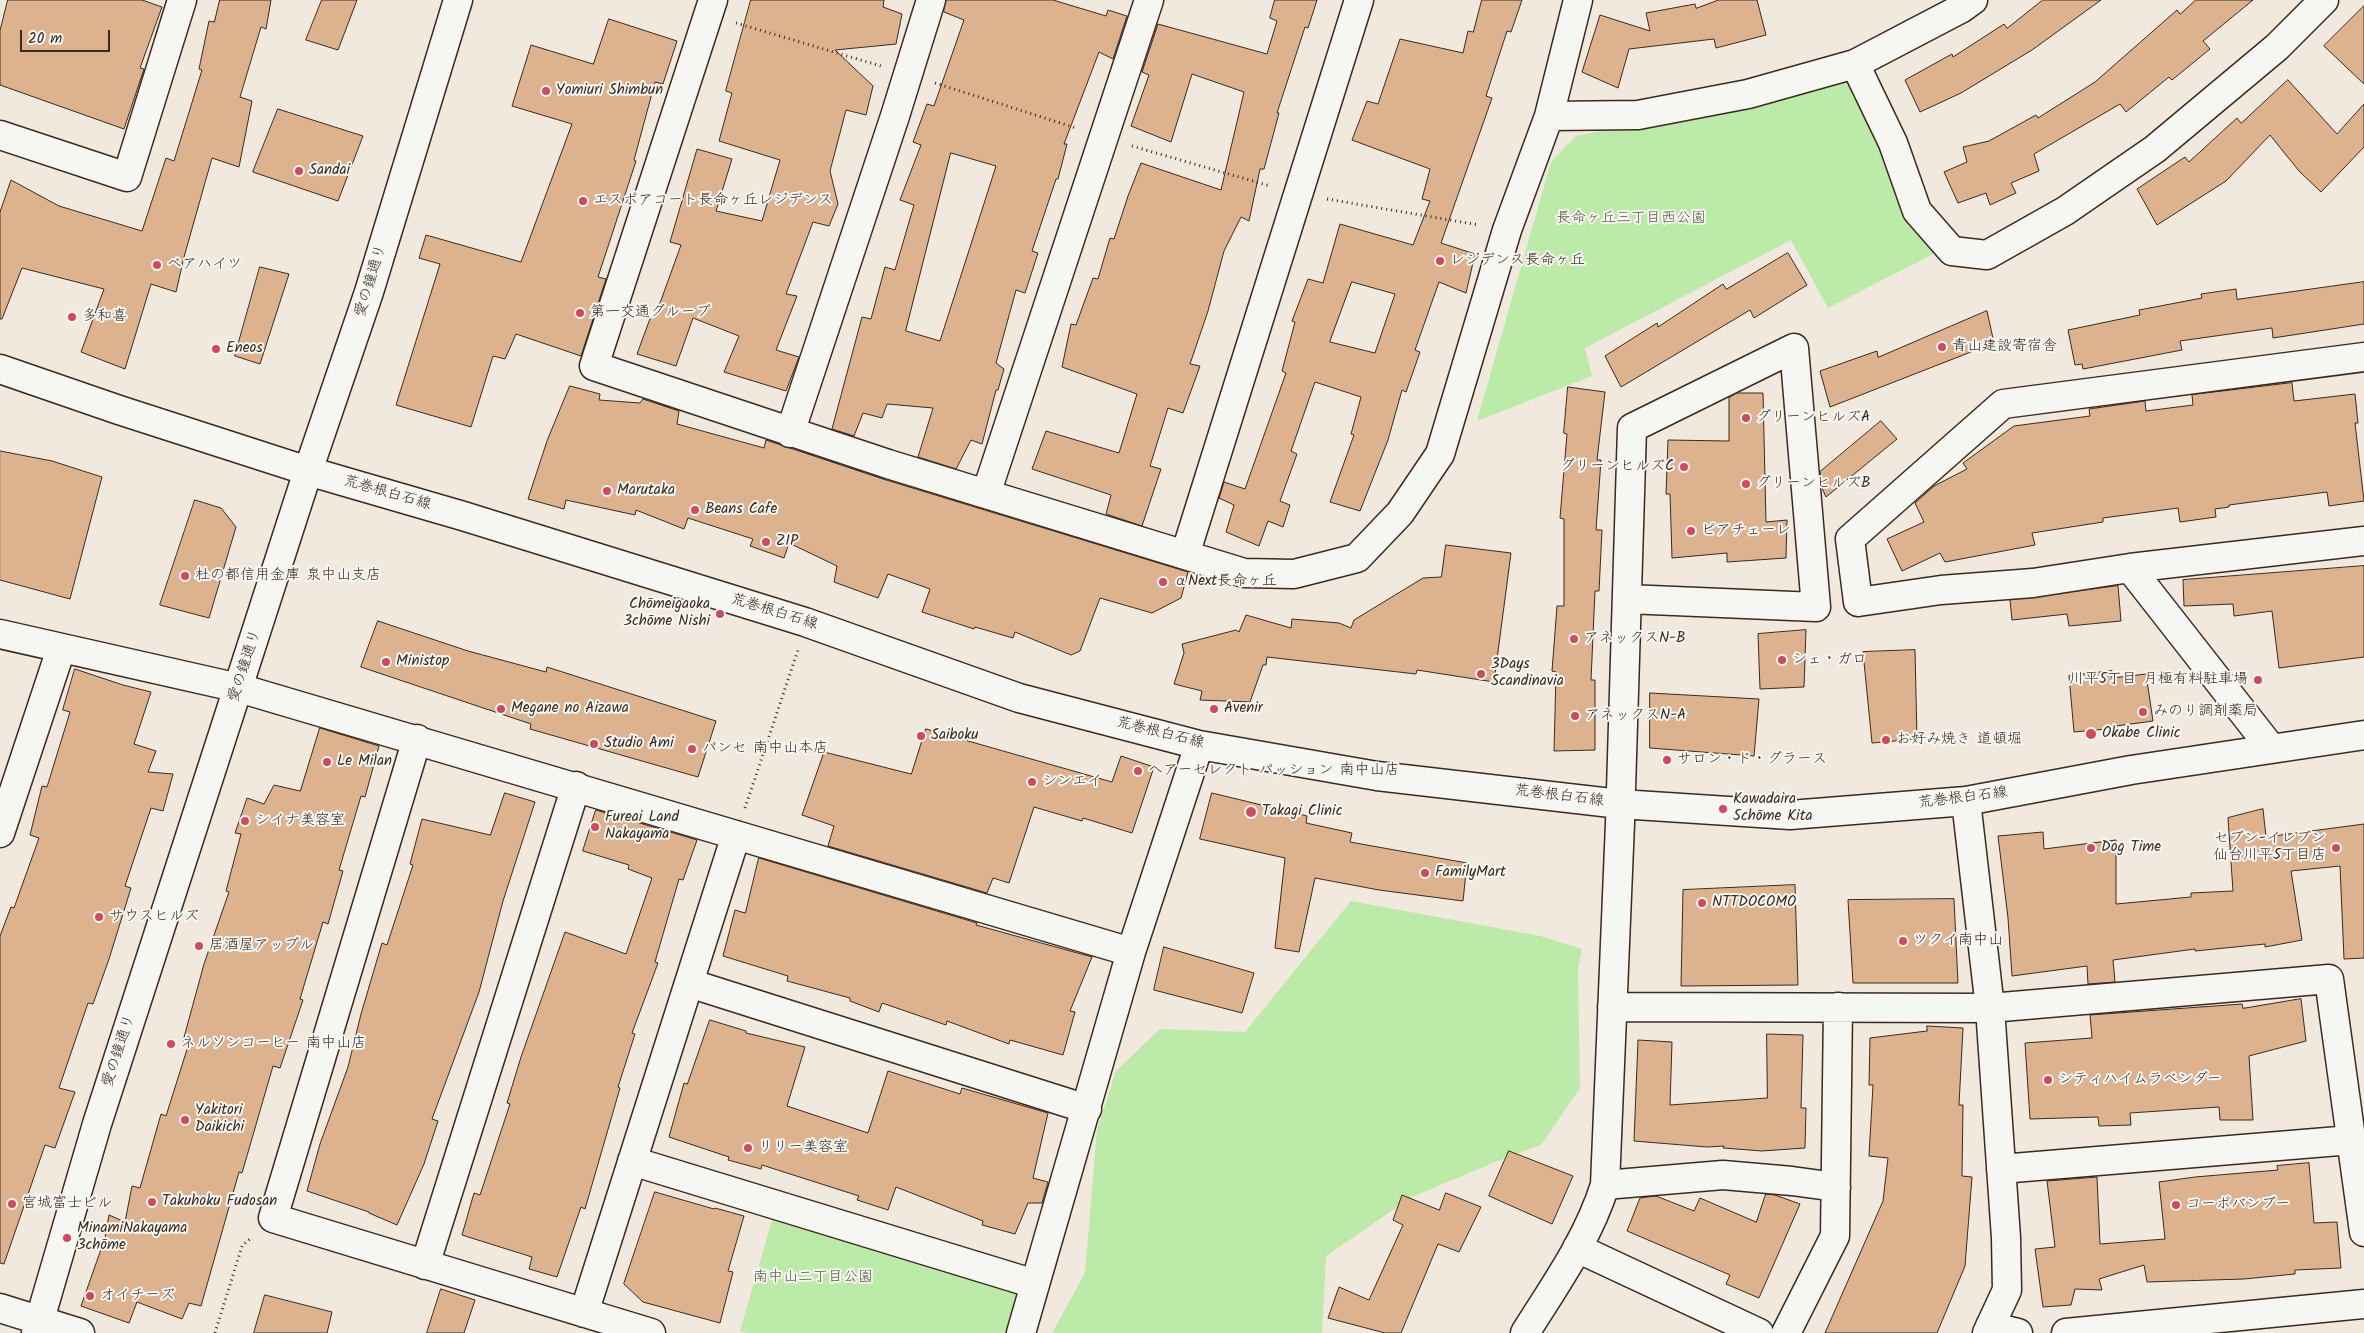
<!DOCTYPE html>
<html>
<head>
<meta charset="utf-8">
<style>
	body { margin:0 }
	#map { position:relative; width:2364px; height:1333px; overflow:hidden; background:#f1e8de; font-family:Kalam,sans-serif }
	canvas { display:block }
	.scale { position:absolute; left:20px; top:30px; width:90px; height:22px; box-sizing:border-box; border:2px solid #3b2a1e; border-top:0; padding-left:6px; font-size:15px; line-height:18px; white-space:nowrap; color:#3b2a1e; -webkit-text-stroke:4px #f6f6f2; paint-order:stroke }
</style>
</head>
<body>
<div id="map">
<canvas width="2364" height="1333"></canvas>
<div class="scale">20 m</div>
</div>
<script>
const c = document.querySelector('canvas').getContext('2d');
c.lineJoin = 'round';
function paint(path, color) {
  c.fillStyle = color;
  c.fill(path, 'evenodd');
}
function trace(path, color, width, dash) {
  c.strokeStyle = color;
  c.lineWidth = width;
  c.lineCap = dash ? 'butt' : 'round';
  c.setLineDash(dash || []);
  c.stroke(path);
}
function label(font, color, halo, rows, align = 'center') {
  c.font = font + ' Kalam,"Klee One",sans-serif';
  c.lineWidth = 4;
  c.setLineDash([]);
  c.textBaseline = 'middle';
  c.strokeStyle = halo;
  c.fillStyle = color;
  for (const [text, x, y, turn = 0] of rows) {
    c.save();
    c.translate(x, y);
    c.rotate((+turn || 0) * Math.PI / 180);
    c.textAlign = isNaN(turn) ? turn : align;
    if (halo) c.strokeText(text, 0, 0);
    c.fillText(text, 0, 0);
    c.restore();
  }
}
paint(new Path2D(`
	M1848 79 1941 250 1828 308 1791 240 1585 348 1592 376 1477 421 1551 162 1576 136Z
	M1351 901 1540 936 1582 949 1578 969 1580 1088 1541 1145 1495 1162 1412 1197 1326 1256 1322 1333H1052L1085 1273 1097 1130 1116 1071 1160 1029 1245 1032Z
	M775 1210 1024 1293 1013 1333H747L740 1331Z`), '#bceaa8');
const building = new Path2D(`
	M8 0H142L162 7 140 68 144 69 124 129 0 85V31Z
	M220 0H271L266 29 261 27 240 97 252 101 239 167 212 158 184 257 176 292 151 284 125 369 81 352 104 289 22 268 2 319H0V212L11 180 59 206 142 231 166 158 174 161 202 70 199 69 209 21 214 22Z
	M322 0H357L338 50 306 40Z
	M751 0H884L883 7 902 14 896 44 835 50 873 86 866 115 846 110 830 171 838 204 829 226 813 222 786 294 797 296 776 350 799 357 786 391 724 372 739 336 693 318 676 366 637 354 651 316 655 317 681 245 670 242 697 149 732 159 716 211 762 221 780 160 719 141 732 93 726 91Z
	M946 0H1053L1106 16 1108 10 1127 16 1113 59 1099 52 1064 144H1067L1058 179H1056L1032 251 1038 253 1025 293 1016 290 996 363 1004 369 998 390H996L982 444 971 440 956 469 918 457 933 408 887 404 882 418 863 413 854 436 832 429 862 317 871 319 885 267 895 270 914 205 900 200 921 145 913 142 927 104 934 106 964 20 944 12ZM951 153 996 166 940 341 906 331Z
	M1275 0H1317L1308 28 1305 27 1277 113H1279L1264 169H1260L1249 221 1241 217 1224 251 1208 311 1190 364 1200 366 1183 413 1168 408 1150 466 1161 469 1142 526 1106 514 1111 495 1032 469 1046 431 1119 453 1137 394 1062 367 1071 324 1076 325 1093 278 1098 279 1110 238 1114 239 1128 196 1141 163 1221 190 1244 92 1192 74 1171 142 1131 126 1149 75 1142 72 1158 24 1267 54 1277 21 1270 18Z
	M1482 0H1522L1511 32 1507 31 1486 96 1492 98 1441 243 1475 254 1466 293 1439 282 1415 350 1420 352 1406 392 1402 390 1388 440 1360 511 1330 502 1354 435 1351 434 1361 397 1315 382 1291 451 1297 454 1280 501 1290 505 1283 527 1268 521 1259 546 1226 532 1234 505 1219 498 1224 482 1245 489 1286 373 1282 371 1295 322 1292 321 1308 279 1323 283 1340 224 1413 245 1430 201 1422 199 1430 169 1352 140 1367 101 1378 104 1400 39 1463 53 1468 31 1473 32ZM1352 282 1395 294 1375 353 1330 342Z
	M1719 0H1757L1766 35 1716 48 1714 39 1629 49 1618 88 1582 72 1600 15 1650 31 1646 13 1695 4 1696 8Z
	M2043 0H2101L2032 50 1961 93 1920 112 1905 80 1952 54 1953 57 2004 24 2007 28Z
	M2196 0H2253L2203 41 2210 49 2172 80 2169 77 2126 112 2120 104 2034 154 2039 171 2011 183 2016 193 1990 205 1986 193 1958 203 1944 172 1967 162 1963 147 1989 141 2036 115 2038 118 2095 82 2177 10 2180 14Z
	M2364 6V84L2324 46Z
	M609 19 677 41 663 84 655 82 634 160 636 161 598 277 606 279 581 356 516 334 505 359 493 356 471 427 396 405 440 264 419 258 426 235 521 262 572 124 512 106 531 45 593 64Z
	M2288 80 2337 134 2364 104V147L2321 192 2299 171 2270 135 2226 181 2157 225 2137 189 2185 157 2189 162 2237 118 2241 123Z
	M278 109 363 136 338 201 253 172Z
	M1788 253 1807 285 1754 318 1750 310 1621 387 1605 356 1657 323 1658 327 1723 284 1726 289Z
	M260 267 289 274 260 364 235 356Z
	M2364 282V324L2273 338 2272 328 2180 341 2182 350 2083 369 2082 364 2075 365 2068 330 2140 315 2139 310 2202 298 2201 294 2236 289 2237 299Z
	M1987 311 1994 343 1830 407 1820 371 1877 351 1878 357Z
	M2292 383 2294 401 2355 394 2358 423H2355L2364 501 2329 506 2327 492 2229 505V507L2215 509 2216 517 2180 522 2178 508 2103 518V522L2032 533 2035 545 1945 562 1940 553 1902 571 1887 539 1924 522 1915 503 1934 486 1967 469 1963 463 2014 426 2090 416 2089 409 2145 401 2146 411 2193 405 2192 395Z
	M570 386 600 394 599 400 640 403 643 399 679 411 677 424 764 448 766 440 883 479 1188 572 1181 598 1152 613 1100 598 1080 651 1071 655 1015 632 1013 638 975 627 974 629 922 612 930 589 888 574 878 598 834 582 837 566 789 543 784 558 750 546 753 539 688 518 684 529 636 510 635 515 566 500 564 509 528 499 547 441Z
	M1568 387 1605 392 1597 460H1601L1596 530H1602L1599 591H1595L1591 680H1595V750L1554 751 1556 672 1552 671 1557 606H1564V519L1560 518 1567 434 1564 433Z
	M1737 393H1763L1766 522 1787 520 1786 558 1727 562V553L1672 558 1670 494H1666L1668 440 1729 441V398Z
	M1881 421 1897 439 1826 497 1822 488 1820 472Z
	M0 451 52 461 102 477 70 599 0 580Z
	M195 500 221 508 236 527 209 618 160 605Z
	M1446 545 1511 553 1494 682 1417 670 1416 674 1267 657 1266 665H1263L1250 702 1200 700 1202 691 1174 684 1184 653 1182 644 1236 630 1239 632 1246 615 1291 628 1292 619 1339 623 1351 628 1354 620 1423 578 1441 577Z
	M2364 566V657L2279 668 2272 611 2234 616 2233 604 2184 606 2183 580Z
	M2118 586 2121 621 2069 626 2067 614 2012 620 2010 600Z
	M378 621 468 651 546 672 547 667 716 721 698 777 530 729 531 724 361 667Z
	M1806 630 1804 687 1760 689 1758 634Z
	M1915 650 1917 739 1872 743 1863 652Z
	M75 669 123 685 151 692 134 744 156 751 148 772 173 774 163 811 151 808 125 886 131 888 109 959 93 1004 88 1003 59 1088 75 1092 55 1148 45 1145 4 1264 0 1263V936L11 907 14 908 39 838 30 835 42 786 47 787 70 712 63 710Z
	M2112 671V678L2146 674 2153 721 2116 726 2117 728 2074 732 2069 676Z
	M1650 693 1759 699 1754 756 1650 748Z
	M320 728 379 746 365 797 361 796 339 870 343 871 328 924 323 922 300 999 303 1000 280 1068 273 1066 242 1173 239 1172 201 1306 189 1303 182 1319 137 1302 129 1323 81 1306 105 1238 109 1215 125 1222 132 1186 140 1188 161 1114 166 1116 189 1043 183 1041 204 964 229 892 226 891 241 834 235 833 247 798 264 804 274 785 300 791Z
	M926 729 1112 782 1121 756 1154 767 1132 833 1083 818 1082 821 1034 807 1009 883 993 878 987 893 828 846 834 826 802 815 824 752 911 774Z
	M505 793 535 802 503 901 479 992 432 1119 438 1121 424 1164 397 1225 369 1213V1212L307 1191 320 1144 348 1067 361 1014 382 943 387 945 413 865 410 864 422 819 490 835Z
	M1212 793 1307 816 1306 823 1352 833 1350 842 1467 863 1463 901 1379 890 1315 878 1299 952 1275 948 1285 858 1200 839Z
	M2263 809 2266 837 2364 824V958L2344 959 2340 866 2291 871 2302 940 2265 947V944L2195 951V949L2113 960 2115 982 2088 984 2087 966 2012 976 2008 918 1998 836 2043 832 2044 849 2116 840V904L2191 897V893L2233 891 2228 818Z
	M596 810 697 840 683 880 679 879 655 962 658 963 632 1033 635 1034 618 1087 620 1088 585 1209 581 1207 557 1277 529 1269 532 1257 462 1235 474 1193 480 1195 510 1104 507 1103 521 1057 565 932 626 954 652 878 628 869 629 865 583 851Z
	M759 858 977 923 976 925 1092 957 1070 1011 1075 1012 1063 1055 1010 1040 1009 1044 947 1021 946 1025 882 1003 879 1012 850 1001V998L787 981 788 976 723 956 735 910 745 913Z
	M1795 885 1798 985 1681 986 1683 890Z
	M1954 899 1958 983H1853L1848 900Z
	M1164 947 1254 973 1242 1013 1154 990Z
	M2301 999 2306 1041 2249 1056 2253 1120H2220L2219 1107 2130 1113 2131 1125 2099 1126 2098 1117 2030 1119 2025 1043 2092 1038 2090 1015 2242 1004 2243 1008Z
	M710 1020 746 1031V1033L805 1047 787 1106 868 1133 888 1071 960 1094 962 1088 1048 1113 1033 1178 1048 1182 1042 1203H1028L1015 1234 982 1225 983 1221 896 1187 888 1210 857 1200 859 1196 762 1165 761 1169 728 1160 729 1157 669 1137 684 1083 687 1084Z
	M1927 1026 1963 1028 1959 1105H1963L1962 1176 1972 1177 1965 1266 1937 1333H1825L1883 1201 1888 1158 1869 1156 1873 1085H1869L1870 1038 1927 1031Z
	M1767 1034 1803 1035 1801 1108H1806L1805 1148 1762 1151 1723 1148 1724 1146 1707 1147 1634 1141 1638 1040 1672 1042 1670 1105 1767 1098Z
	M1509 1151 1573 1176 1552 1224 1489 1196Z
	M2309 1163 2314 1223 2337 1222 2341 1268 2295 1270V1274L2244 1279 2147 1282 2144 1265 2099 1279 2102 1290 2075 1289 2071 1305 2043 1307 2035 1249 2055 1247 2047 1181 2097 1177 2100 1244 2165 1239 2159 1182 2195 1177 2278 1170 2277 1166Z
	M655 1192 714 1209 715 1208 744 1216 728 1271 733 1272 720 1323 643 1302 624 1284Z
	M1446 1193 1481 1207 1459 1252 1438 1244 1401 1333H1385L1328 1318 1339 1287 1369 1300 1403 1225 1393 1220 1402 1195 1439 1210Z
	M1766 1194 1775 1195 1800 1204 1759 1298 1726 1284 1730 1275 1627 1231 1640 1198 1656 1196 1694 1211 1700 1198 1756 1222Z
	M441 1289 475 1300 464 1333H427Z
	M265 1295 332 1312 327 1333H254Z`);
paint(building, '#ddb28e');
trace(building, '#3b2a1e', 1);
const minor = new Path2D(`
	M713 0 594 366 888 464 1244 573 1294 574 1357 558 1400 513 1440 454 1507 230 1549 116 1578 0
	M1855 64 1893 143 1917 211 1952 251 1987 255 2065 211 2155 149 2277 47 2324 0
	M1549 116 1638 115 1748 94 1855 64 1962 8 1973 0
	M0 135 127 177 182 0
	M2364 357 2003 404 1850 539 1858 602 1941 590 2033 583 2130 568 2364 541
	M0 369 119 410 308 471 463 516 805 622 1019 698 1199 745 1377 776 1620 804 1790 815 1966 801 2131 770 2364 735
	M790 433 895 116 931 0
	M986 494 1149 0
	M1185 555 1359 0
	M2130 568 2271 748
	M0 634 239 688 1131 952
	M417 739 273 1218 651 1333
	M1966 801 1990 1008 2006 1238 2007 1290 1987 1333
	M0 833 61 649
	M689 983 1087 1109
	M1612 1007 1990 1008 2329 979 2364 1232
	M632 1161 1035 1284
	M2001 1169 2351 1140
	M1605 1185 1723 1175 1792 1181 1836 1187
	M1577 1248 1759 1333
	M425 1265 576 786
	M0 1308 80 1333
	M584 1313 736 835
	M1990 1326 2018 1333
	M36 1333 97 1124 308 471 369 292 458 0
	M1021 1333 1131 952 1199 745
	M1525 1333C1555 1285 1588 1239 1605 1185L1620 823 1632 428 1794 348 1816 607 1627 599
	M1786 1333 1835 1236 1838 1007
	M2066 1333 2364 1304`);
trace(minor, '#3b2a1e', 31);
trace(new Path2D(`
	M736 23 881 66
	M935 83 1076 128
	M1132 146 1270 186
	M1327 199 1479 225
	M745 808 798 650
	M215 1333 242 1246 252 1237`), '#3b2a1e', 3, [1, 4]);
trace(minor, '#f6f6f2', 28);
for (const [x, y, r, color] of [
	[546,91,5,"#d1495b"],
	[299,171,5,"#d1495b"],
	[583,201,5,"#d1495b"],
	[1440,261,5,"#d1495b"],
	[157,265,5,"#d1495b"],
	[580,313,5,"#d1495b"],
	[72,317,5,"#d1495b"],
	[1942,347,5,"#d1495b"],
	[216,349,5,"#d1495b"],
	[1746,418,5,"#d1495b"],
	[1684,467,5,"#d1495b"],
	[1746,484,5,"#d1495b"],
	[607,491,5,"#d1495b"],
	[695,510,5,"#d1495b"],
	[1691,531,5,"#d1495b"],
	[766,542,5,"#d1495b"],
	[185,576,5,"#d1495b"],
	[1163,582,5,"#d1495b"],
	[720,614,5,"#d1495b"],
	[1574,639,5,"#d1495b"],
	[1782,660,5,"#d1495b"],
	[386,662,5,"#d1495b"],
	[1481,674,5,"#d1495b"],
	[2258,680,5,"#d1495b"],
	[501,709,5,"#d1495b"],
	[1214,709,5,"#d1495b"],
	[2143,712,5,"#d1495b"],
	[1575,716,5,"#d1495b"],
	[2091,734,6,"#d1495b"],
	[921,736,5,"#d1495b"],
	[1886,740,5,"#d1495b"],
	[594,744,5,"#d1495b"],
	[692,749,5,"#d1495b"],
	[1667,760,5,"#d1495b"],
	[327,762,5,"#d1495b"],
	[1138,771,5,"#d1495b"],
	[1032,782,5,"#d1495b"],
	[1723,809,5,"#d1495b"],
	[1251,812,6,"#d1495b"],
	[245,821,5,"#d1495b"],
	[595,827,5,"#d1495b"],
	[2091,848,5,"#d1495b"],
	[2336,848,5,"#d1495b"],
	[1425,873,5,"#d1495b"],
	[1702,903,5,"#d1495b"],
	[99,917,5,"#d1495b"],
	[1903,941,5,"#d1495b"],
	[199,946,5,"#d1495b"],
	[171,1044,5,"#d1495b"],
	[2048,1080,5,"#d1495b"],
	[185,1120,5,"#d1495b"],
	[748,1148,5,"#d1495b"],
	[152,1202,5,"#d1495b"],
	[12,1204,5,"#d1495b"],
	[2176,1205,5,"#d1495b"],
	[67,1238,5,"#d1495b"],
	[90,1296,5,"#d1495b"]
]) {
  const dot = new Path2D();
  dot.arc(x, y, r, 0, 2 * Math.PI);
  c.fillStyle = color;
  c.fill(dot);
  trace(dot, '#f6f6f2', 2);
}
label('15px', '#3b2a1e', '#f6f6f2', [
	["Yomiuri Shimbun",556,91],
	["Sandai",309,171],
	["エスポアコート長命ヶ丘レジデンス",593,201],
	["レジデンス長命ヶ丘",1450,261],
	["ベアハイツ",167,265],
	["第一交通グループ",590,313],
	["多和喜",82,317],
	["青山建設寄宿舎",1952,347],
	["Eneos",226,349],
	["グリーンヒルズA",1756,418],
	["グリーンヒルズC",1674,467,"right"],
	["グリーンヒルズB",1756,484],
	["Marutaka",617,491],
	["Beans Cafe",705,510],
	["ピアチェーレ",1701,531],
	["ZIP",776,542],
	["杜の都信用金庫 泉中山支店",195,576],
	["αNext長命ヶ丘",1173,582],
	["Chōmeigaoka",710,605,"right"],
	["3chōme Nishi",710,622,"right"],
	["アネックスN-B",1584,639],
	["シェ・ガロ",1792,660],
	["Ministop",396,662],
	["3Days",1491,665],
	["Scandinavia",1491,682],
	["川平5丁目 月極有料駐車場",2248,680,"right"],
	["Megane no Aizawa",511,709],
	["Avenir",1224,709],
	["みのり調剤薬局",2153,712],
	["アネックスN-A",1585,716],
	["Okabe Clinic",2102,734],
	["Saiboku",931,736],
	["お好み焼き 道頓堀",1896,740],
	["Studio Ami",604,744],
	["パンセ 南中山本店",702,749],
	["サロン・ド・グラース",1677,760],
	["Le Milan",337,762],
	["ヘアーセレクト パッション 南中山店",1148,771],
	["シンエイ",1042,782],
	["Kawadaira",1733,800],
	["5chōme Kita",1733,817],
	["Takagi Clinic",1262,812],
	["Fureai Land",605,818],
	["Nakayama",605,835],
	["シイナ美容室",255,821],
	["セブン-イレブン",2326,839,"right"],
	["仙台川平5丁目店",2326,856,"right"],
	["Dog Time",2101,848],
	["FamilyMart",1435,873],
	["NTTDOCOMO",1712,903],
	["サウスヒルズ",109,917],
	["ツクイ南中山",1913,941],
	["居酒屋アップル",209,946],
	["ネルソンコーヒー 南中山店",181,1044],
	["シティハイムラベンダー",2058,1080],
	["Yakitori",195,1111],
	["Daikichi",195,1128],
	["リリー美容室",758,1148],
	["Takuhoku Fudosan",162,1202],
	["宮城富士ビル",22,1204],
	["コーポバンブー",2186,1205],
	["MinamiNakayama",77,1229],
	["3chōme",77,1246],
	["オイチーズ",100,1296]
], 'left');
label('15px', '#5b5a40', '#f6f6f2', [
	["長命ヶ丘三丁目西公園",1631,219],
	["南中山二丁目公園",813,1278]
]);
label('15px', '#3b2a1e', '#f6f6f2', [
	["愛の鐘通り",372,281,-73],
	["荒巻根白石線",387,494,16],
	["荒巻根白石線",774,613,17],
	["愛の鐘通り",246,666,-72],
	["荒巻根白石線",1160,734,14],
	["荒巻根白石線",1559,797,7],
	["荒巻根白石線",1963,799,-7],
	["愛の鐘通り",120,1051,-72]
]);
</script>
</body>
</html>
